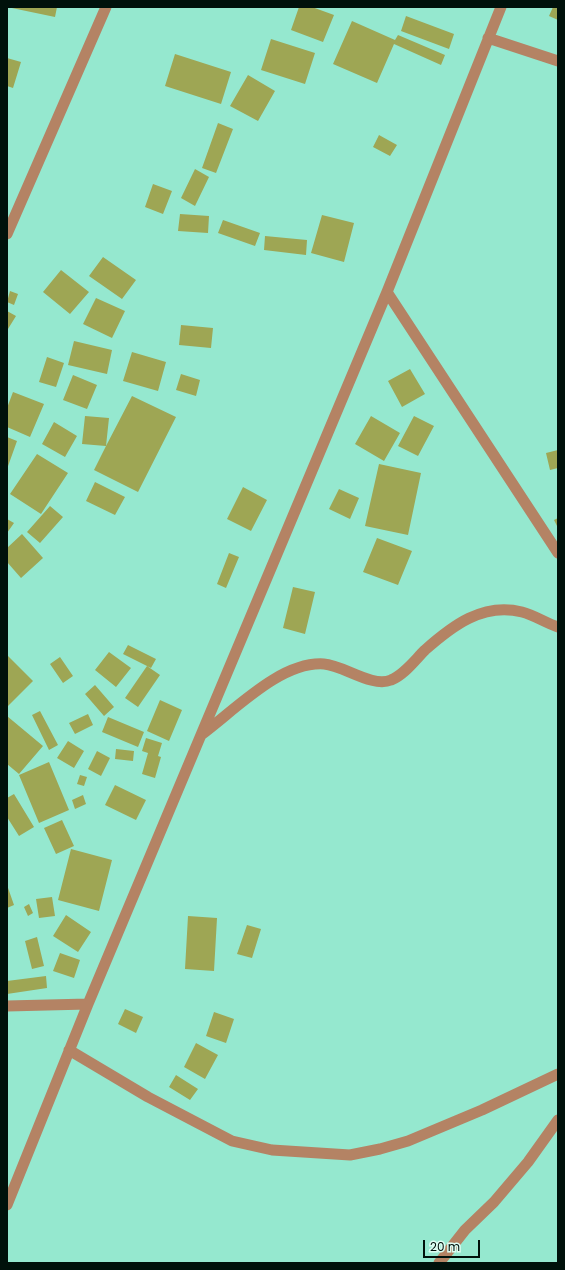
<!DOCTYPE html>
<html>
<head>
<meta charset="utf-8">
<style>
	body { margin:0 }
	#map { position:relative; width:565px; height:1270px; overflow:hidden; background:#95e8cf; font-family:Poppins,sans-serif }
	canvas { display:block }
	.frame { position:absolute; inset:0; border:8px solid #00110b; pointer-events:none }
	.scale { position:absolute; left:423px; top:1240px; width:57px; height:18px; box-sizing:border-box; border:2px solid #00110b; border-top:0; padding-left:5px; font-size:12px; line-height:14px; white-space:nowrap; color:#00110b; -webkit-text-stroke:3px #defef3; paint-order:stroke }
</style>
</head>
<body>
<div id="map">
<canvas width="565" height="1270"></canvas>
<div class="frame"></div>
<div class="scale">20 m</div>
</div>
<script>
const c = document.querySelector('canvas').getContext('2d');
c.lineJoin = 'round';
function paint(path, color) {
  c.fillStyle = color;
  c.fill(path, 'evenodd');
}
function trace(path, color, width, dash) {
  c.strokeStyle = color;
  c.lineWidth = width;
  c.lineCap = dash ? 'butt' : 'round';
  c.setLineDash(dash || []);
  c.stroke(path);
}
paint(new Path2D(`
	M7 7H57L55 17Z
	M299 7H312L334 15 323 42 291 30Z
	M553 7H558V20L549 16Z
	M406 16 454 34 449 49 401 31Z
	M352 21 395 40 398 35 445 55 441 65 394 44 377 83 333 64Z
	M271 39 315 53 305 84 261 70Z
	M175 54 231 72 221 104 165 86Z
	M7 58 21 62 13 88 7 86Z
	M248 75 275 91 258 121 230 106Z
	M218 123 233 129 216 173 202 168Z
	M379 135 397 145 390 156 373 147Z
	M195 169 209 177 195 206 181 198Z
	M153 184 172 191 163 214 145 207Z
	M180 214 209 216 208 233 178 231Z
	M322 215 354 223 344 262 311 253Z
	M223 220 260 233 255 246 218 233Z
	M265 236 307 240 306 255 264 250Z
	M103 257 136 280 122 299 89 276Z
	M61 270 89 292 70 314 43 292Z
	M10 291 18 294 14 305 7 302Z
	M96 298 125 311 112 338 83 324Z
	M7 311 16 316 8 329 7 328Z
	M181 325 213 328 211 348 179 345Z
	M74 341 112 350 107 374 68 365Z
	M132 352 166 362 158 391 123 381Z
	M47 357 64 363 56 387 39 382Z
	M410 369 425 394 402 407 388 381Z
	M181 374 200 380 196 396 176 390Z
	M73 375 97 385 87 409 63 400Z
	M13 392 44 404 30 437 7 427V408Z
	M132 396 176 417 138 492 94 470 106 446 82 444 85 416 109 418 106 446Z
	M371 416 400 433 384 461 355 444Z
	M414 416 434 426 418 456 398 446Z
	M54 422 77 436 65 457 42 444Z
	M7 437 17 441 7 469Z
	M558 450V468L550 470 546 453Z
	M37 454 68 473 41 514 10 494Z
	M379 464 421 473 408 535 365 526Z
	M95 482 125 497 115 515 86 501Z
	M243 487 267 500 251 531 227 519Z
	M339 489 359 498 350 519 329 509Z
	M50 506 63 517 40 543 27 532Z
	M558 518V528L554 520Z
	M7 519 14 523 7 533Z
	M22 534 43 558 21 578 7 562V548Z
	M377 538 412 551 398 585 363 572Z
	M229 553 239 557 226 588 217 584Z
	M293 587 315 592 305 634 283 628Z
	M128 645 156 659 151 668 123 654Z
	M109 652 131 668 116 687 95 670Z
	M7 655 33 681 8 706 7 705Z
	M60 657 73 676 63 683 50 664Z
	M147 666 160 675 138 707 125 698Z
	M95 685 114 707 104 716 85 694Z
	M160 700 182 710 169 741 147 731Z
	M40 711 58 745 49 750 32 715Z
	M88 714 93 725 75 734 69 723Z
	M7 716 43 746 19 774 7 764Z
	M108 717 144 732 138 747 102 732Z
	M146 738 162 743 158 756 161 757 155 778 142 774 148 753 142 751Z
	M68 741 84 751 74 768 57 758Z
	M116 749 134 751 133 761 115 759Z
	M97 751 110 758 101 776 88 769Z
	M49 762 69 810 39 823 19 775Z
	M80 775 87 777 84 786 77 784Z
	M115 785 146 800 136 820 105 805Z
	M14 794 34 827 19 836 7 817V798Z
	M83 795 86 804 75 809 72 800Z
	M62 820 74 846 56 854 44 828Z
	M71 849 112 860 99 911 58 900Z
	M7 885 14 905 7 908Z
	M52 897 55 916 39 918 36 899Z
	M29 904 33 913 28 916 24 907Z
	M66 915 91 932 78 952 53 936Z
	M188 916 217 918 214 971 185 969Z
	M247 925 261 929 252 958 237 954Z
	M37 937 44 966 32 969 25 941Z
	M60 953 80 960 74 978 53 971Z
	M46 976 47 988 7 994V981Z
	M125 1009 143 1017 136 1033 118 1024Z
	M214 1012 234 1019 226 1043 206 1036Z
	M196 1043 218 1055 205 1079 184 1067Z
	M176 1075 198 1089 190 1100 169 1087Z`), '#9ea654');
trace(new Path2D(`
	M488 38 558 61
	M7 234 106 7
	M387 292 558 553
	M201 735C235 710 281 661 324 664 343 665 372 688 391 680 404 675 415 660 425 650 452 626 483 602 522 612 534 615 546 623 558 627
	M7 1006 88 1004
	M69 1050 148 1097 232 1141 272 1150 350 1155 380 1149 408 1141 482 1110 558 1074
	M7 1205 88 1004 387 292 501 7
	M439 1263 465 1230 494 1202 528 1162 558 1120`), '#b48364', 11);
</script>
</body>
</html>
